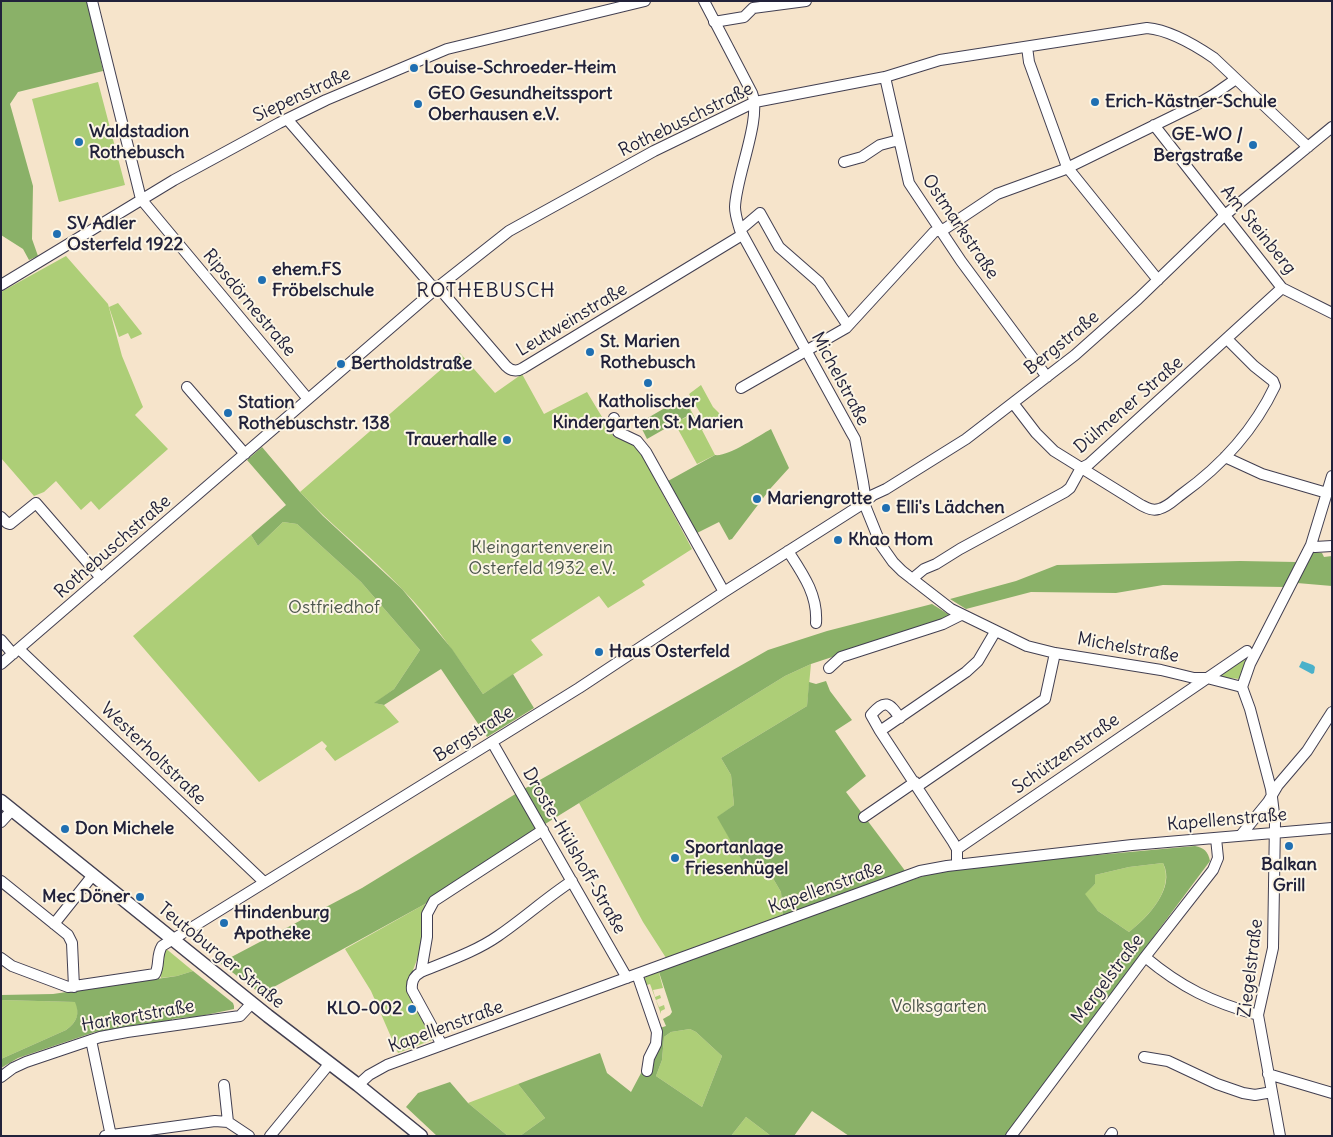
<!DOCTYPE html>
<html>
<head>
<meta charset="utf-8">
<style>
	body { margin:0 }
	#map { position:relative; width:1333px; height:1137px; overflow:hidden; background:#f6e4cb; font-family:Delius,sans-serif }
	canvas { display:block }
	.frame { position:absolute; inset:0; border:2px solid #22223b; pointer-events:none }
</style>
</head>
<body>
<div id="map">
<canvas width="1333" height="1137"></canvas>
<div class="frame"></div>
</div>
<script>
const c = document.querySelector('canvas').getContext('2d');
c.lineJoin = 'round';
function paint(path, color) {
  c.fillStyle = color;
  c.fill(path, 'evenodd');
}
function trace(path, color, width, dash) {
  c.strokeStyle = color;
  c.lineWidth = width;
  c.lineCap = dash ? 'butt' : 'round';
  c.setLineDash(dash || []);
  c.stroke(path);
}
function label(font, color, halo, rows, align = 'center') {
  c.font = font + ' Delius,sans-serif';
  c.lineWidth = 4;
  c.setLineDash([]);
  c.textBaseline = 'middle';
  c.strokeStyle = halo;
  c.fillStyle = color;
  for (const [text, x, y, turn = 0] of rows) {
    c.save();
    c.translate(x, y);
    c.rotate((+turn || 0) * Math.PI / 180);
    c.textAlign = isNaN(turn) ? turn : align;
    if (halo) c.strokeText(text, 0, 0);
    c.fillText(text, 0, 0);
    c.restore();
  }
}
paint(new Path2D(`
	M98 82 125 185 59 202 32 99Z
	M66 256 108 304 122 356 143 407 135 415 168 449 99 510 91 501 81 510 56 481 44 492 34 496 1 458V292Z
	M118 303 141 332 142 334 131 339 128 333 119 337 109 307Z
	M460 353 495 393 522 374 544 414 587 392 614 437C630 441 638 443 644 459L692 549 642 581 645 585 608 608 599 596 531 640 543 655 483 694C458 658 433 620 402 589 370 555 332 526 300 492Z
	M701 385 713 407 721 415 722 419 702 430 715 455 697 464 674 422 685 418 691 412 682 398 684 397 696 420 702 416 689 394Z
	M283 522 297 524 361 582 420 650 394 689 375 703 384 705 399 722 335 761 325 749 327 746 322 741 259 782 133 636 251 535 258 546Z
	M1246 658 1240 679 1218 677Z
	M811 664 807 706 721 758 731 775 734 805 718 817 745 866 771 875 781 892 783 918 668 961 643 922 579 803 785 676Z
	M1163 863C1175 889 1148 917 1129 932L1098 911 1084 894 1095 884V875L1129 867Z
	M425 904 424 941 407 986 430 1030 432 1040 398 1053 371 991 345 949Z
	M164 947 193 971 177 976 161 978 160 961Z
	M658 969 663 988 653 990 655 997 660 995 661 998 656 1000 659 1007 664 1005 665 1009 661 1011V1014L650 984 644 986 643 979Z
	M1 1000 76 1002C80 1014 77 1022 66 1030L1 1059Z
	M690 1029 696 1032 722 1056 702 1107 656 1076 662 1060 664 1037 671 1032Z
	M518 1084 545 1118 520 1136H508L468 1103Z
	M746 1117 771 1136H731Z`), '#adce77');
paint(new Path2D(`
	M1 1H88L103 71 18 92 10 104 33 186 32 239 38 256 29 260 23 249 1 235Z
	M682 398 691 412 689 415 647 439 639 423Z
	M771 429 789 468 770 489 732 539 729 540 719 522 697 533 668 481 715 455C728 457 758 436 771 429Z
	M262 447 300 492 323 516 402 589 452 649 483 694 513 674 534 708 487 737 441 669 384 705 374 703 394 689 420 650 361 582 297 524 283 522 258 546 251 535 286 505 247 460Z
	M1311 552 1322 553 1324 557 1332 556V586L1297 583Z
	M1240 561 1296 562 1284 587 1163 585 1116 593 1031 592 966 609 950 599 1016 581 1057 565Z
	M932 604 948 614 950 618 811 664 785 676 537 829 425 904 261 994 220 963 362 888 517 793 768 650 827 631Z
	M826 681 830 691 852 720 835 731 866 776 846 792 912 880 944 869 1195 846C1204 848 1208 851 1210 861L1005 1136H849L812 1111 794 1136H771L746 1117 731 1136H520L545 1118 518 1084 600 1053 607 1073 631 1092 649 1058 654 1030 666 1026 663 1019 670 1015 672 1012 658 969 783 918 781 892 771 875 745 866 717 817 734 805 731 775 721 758 807 706 809 682 816 684ZM1163 863C1176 888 1148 917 1129 932L1098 911 1085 894 1095 884V875L1129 867ZM690 1029 696 1032 722 1056 702 1107 656 1076 662 1060 664 1037 671 1032Z
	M193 971 233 1003 234 1006V1009L191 1018V1017L172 1019V1020L95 1032 18 1058 1 1068V1059L66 1030C77 1022 80 1014 75 1002L1 1000V995L53 994 177 976Z
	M450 1082 468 1103 508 1136H437L406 1107 418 1093Z`), '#8ab168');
paint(new Path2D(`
	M1302 661 1313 665 1315 667 1314 673 1312 674 1299 667Z`), '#4bb1ca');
const minor = new Path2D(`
	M92 1 141 199 308 399
	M704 1 752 93C762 119 736 176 735 207 735 215 738 223 740 230L851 432 855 439 863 482 865 495 864 503 881 545 893 562 902 571 951 609 1027 646 1055 653 1161 670 1194 678H1207L1242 687
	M714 22 744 17 753 8 806 1
	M1027 47 1029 62 1067 167 1158 280
	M885 77 909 183 961 261 1047 377
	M287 119 431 285 438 287 506 366C511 371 517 372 523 368L742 235
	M1154 125 1282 288 1332 313
	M844 162 862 157 880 145 899 140
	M740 230 760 213 779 247 819 282 848 326
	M1 285 174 180 279 123 326 100 447 49 645 1
	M187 387 245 454
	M741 388 846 328 934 232 946 228 997 194 1063 170 1196 105 1213 95 1236 79
	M1013 403 1036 433 1054 451 1141 505C1147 508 1152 511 1159 509 1168 507 1175 499 1182 494 1221 466 1254 430 1275 386L1273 381 1254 366 1227 339
	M614 418 618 432 637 441 646 452 724 592
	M1225 457 1262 474 1327 493
	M1 517 7 523 10 524 36 503 101 578
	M1311 545 1315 547 1332 546
	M788 551C803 574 818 595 816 623
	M912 579 924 569 936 564 960 549 1065 492 1070 488 1081 468 1089 464 1282 288
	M1 640 13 654
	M19 649 264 882
	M1 664 438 287 509 231 654 151 755 102 885 77 940 60 1147 28C1170 30 1195 45 1214 58L1308 147
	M829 668 841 657 943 624 961 615
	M880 731 871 715C885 699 889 702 900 718
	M492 742 627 978
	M918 786 1045 699 1055 653
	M864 817 915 782
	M1 822 12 810
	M1241 835 1268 802 1278 785 1307 751 1332 712
	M957 849 1247 651
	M957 864V849L953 842 880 731 966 672 978 661 995 632
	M1 881 68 935 72 943 74 987
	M54 924 93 875
	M1145 957C1182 988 1212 1002 1258 1015
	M1 958 12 966 68 987 155 974C160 965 156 956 162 946L579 688 724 592 864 503 873 495 886 489 966 439 1075 355 1138 299 1225 215 1332 127
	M421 972 427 937V914L434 901 543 830
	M637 974 657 1032 656 1044 649 1058 647 1071
	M91 1040 111 1136
	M442 1045 412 990C411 981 414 976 421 972 447 961 475 952 498 936 523 919 546 898 572 881
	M1144 1057 1168 1061 1217 1084 1243 1093 1255 1095 1272 1092
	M1268 1074 1332 1093
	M1 1077 13 1068 26 1062 100 1037 127 1032 240 1016 252 1003
	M224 1085 228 1122
	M358 1085 369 1075 387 1065 920 871 947 866 1132 845 1332 828
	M105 1136 215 1121 228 1122 249 1136
	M270 1136 330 1063
	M1011 1136 1145 957 1213 870 1218 858 1216 838
	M1110 1136 1112 1133
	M1280 1136 1258 1015 1273 948 1275 822 1271 789 1250 709 1242 687 1250 664 1311 545 1332 476`);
const major = new Path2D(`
	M1 801 268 1016 358 1085 421 1136`);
trace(minor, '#423f51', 12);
trace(major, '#423f51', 15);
trace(minor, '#fff', 10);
trace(major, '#fff', 12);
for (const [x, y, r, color] of [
	[414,68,5,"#1f6fb2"],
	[1095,102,5,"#1f6fb2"],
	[418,104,5,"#1f6fb2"],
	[79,142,5,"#1f6fb2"],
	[1253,145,5,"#1f6fb2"],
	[57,234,5,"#1f6fb2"],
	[262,280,5,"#1f6fb2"],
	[590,352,5,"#1f6fb2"],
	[341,364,5,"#1f6fb2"],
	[648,383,5,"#1f6fb2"],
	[228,413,5,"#1f6fb2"],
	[507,440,5,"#1f6fb2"],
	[757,499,5,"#1f6fb2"],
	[886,508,5,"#1f6fb2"],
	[838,540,5,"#1f6fb2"],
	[599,652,5,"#1f6fb2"],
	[65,829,5,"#1f6fb2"],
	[1289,846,5,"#1f6fb2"],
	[675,858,5,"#1f6fb2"],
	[140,897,5,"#1f6fb2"],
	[224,923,5,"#1f6fb2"],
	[412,1009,5,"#1f6fb2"]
]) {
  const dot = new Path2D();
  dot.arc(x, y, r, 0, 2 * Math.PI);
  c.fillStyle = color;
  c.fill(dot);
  trace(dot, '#fcf5e5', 2);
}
label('bold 18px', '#22223b', '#fcf5e5', [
	["Louise-Schroeder-Heim",424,68],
	["GEO Gesundheitssport",428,94],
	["Oberhausen e.V.",428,115],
	["Erich-Kästner-Schule",1105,102],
	["Waldstadion",89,132],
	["Rothebusch",89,153],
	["GE-WO /",1243,135,"right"],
	["Bergstraße",1243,156,"right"],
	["SV Adler",67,224],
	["Osterfeld 1922",67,245],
	["ehem.FS",272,270],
	["Fröbelschule",272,291],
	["St. Marien",600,342],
	["Rothebusch",600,363],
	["Bertholdstraße",351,364],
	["Katholischer",648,402,"center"],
	["Kindergarten St. Marien",648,423,"center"],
	["Station",238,403],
	["Rothebuschstr. 138",238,424],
	["Trauerhalle",497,440,"right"],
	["Mariengrotte",767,499],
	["Elli's Lädchen",896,508],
	["Khao Hom",848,540],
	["Haus Osterfeld",609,652],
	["Don Michele",75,829],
	["Sportanlage",685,848],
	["Friesenhügel",685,869],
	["Balkan",1289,865,"center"],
	["Grill",1289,886,"center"],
	["Mec Döner",130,897,"right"],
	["Hindenburg",234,913],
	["Apotheke",234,934],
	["KLO-002",402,1009,"right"]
], 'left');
label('18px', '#22223b', '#fcf5e5', [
	["Siepenstraße",302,95,-25],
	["Rothebuschstraße",686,120,-26],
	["Ostmarkstraße",960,227,56],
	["Am Steinberg",1258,230,51],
	["Ripsdörnestraße",249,303,50],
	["Leutweinstraße",572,320,-31],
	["Bergstraße",1062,343,-39],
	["Michelstraße",840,379,62],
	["Dülmener Straße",1129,405,-41],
	["Rothebuschstraße",113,547,-41],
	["Michelstraße",1128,648,10],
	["Bergstraße",474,734,-32],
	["Westerholtstraße",153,754,44],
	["Schützenstraße",1066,754,-35],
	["Kapellenstraße",1227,820,-5],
	["Droste-Hülshoff-Straße",574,851,60],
	["Kapellenstraße",826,888,-20],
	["Teutoburger Straße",221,956,39],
	["Ziegelstraße",1251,968,-83],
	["Mergelstraße",1108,979,-53],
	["Harkortstraße",138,1016,-10],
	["Kapellenstraße",446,1027,-20]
]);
label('18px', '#4c564d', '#fcf5e5', [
	["Kleingartenverein",542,548],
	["Osterfeld 1932 e.V.",542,569],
	["Ostfriedhof",334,608],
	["Volksgarten",939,1007]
]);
c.letterSpacing = '1px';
label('20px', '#22223b', '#fcf5e5', [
	["ROTHEBUSCH",486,291]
]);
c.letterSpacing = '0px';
</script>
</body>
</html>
